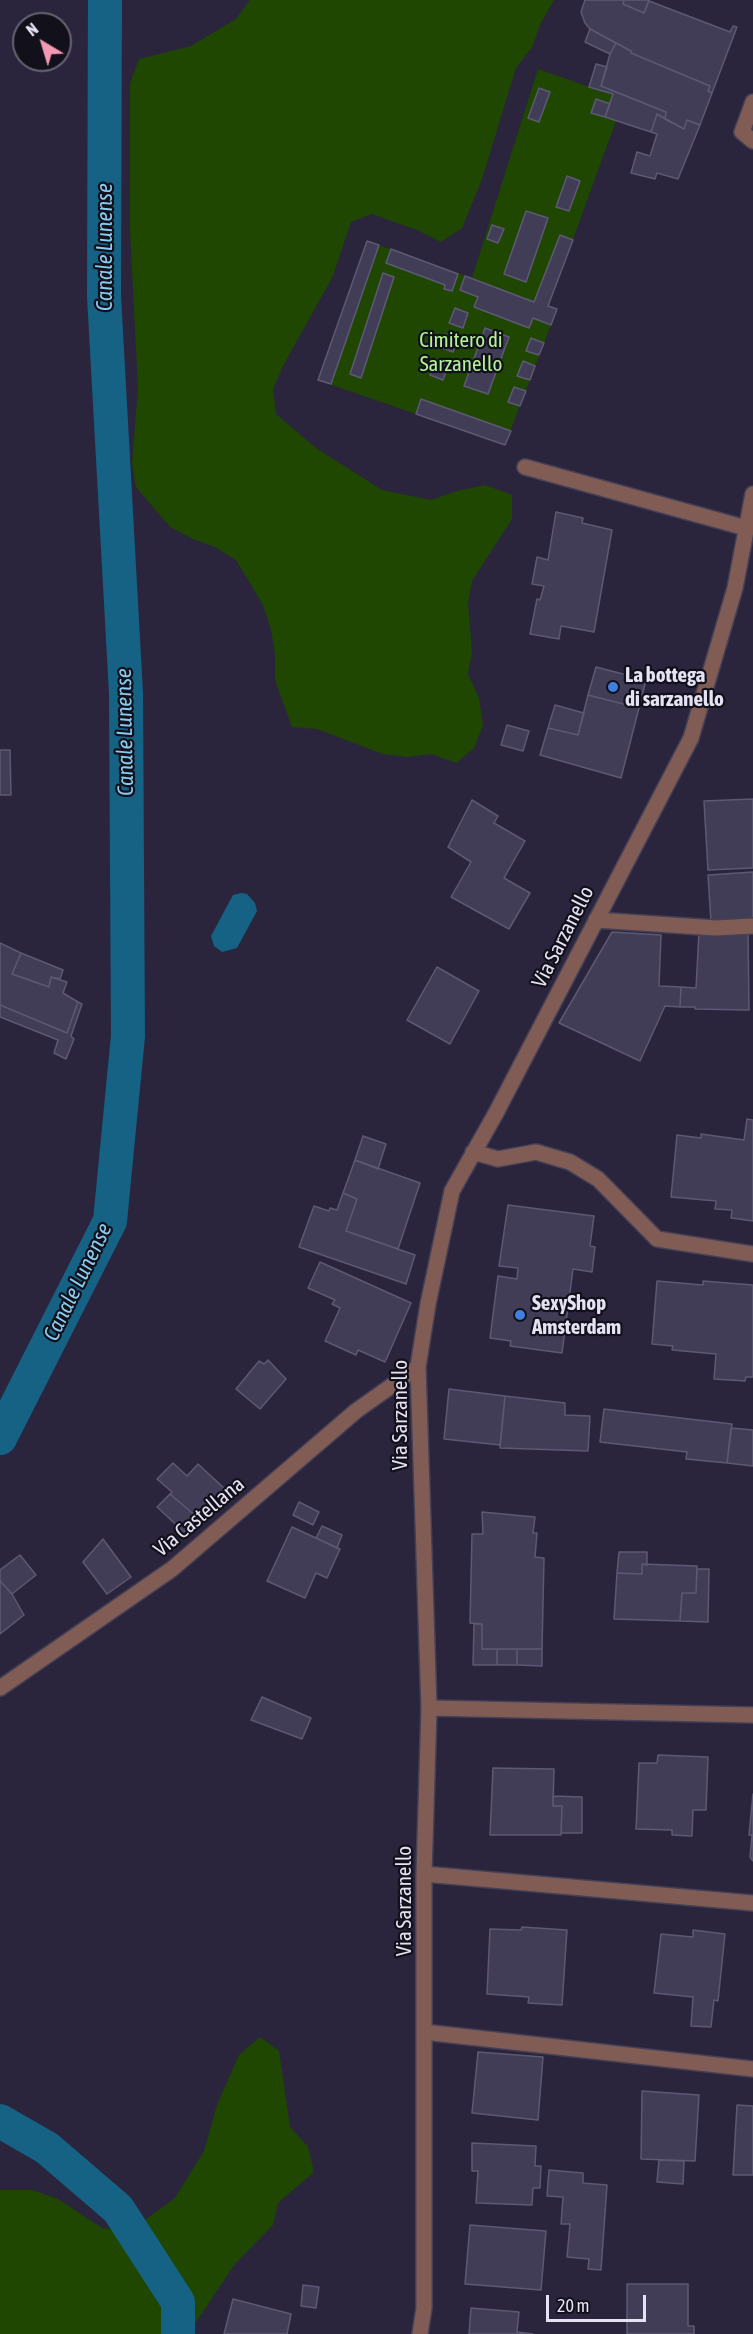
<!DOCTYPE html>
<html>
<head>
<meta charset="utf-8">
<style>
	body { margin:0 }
	#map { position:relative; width:753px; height:2334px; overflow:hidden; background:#2a253d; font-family:"Asap Condensed",sans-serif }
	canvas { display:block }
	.north { position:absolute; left:12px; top:12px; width:60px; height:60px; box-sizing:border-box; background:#12101b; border:2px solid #666471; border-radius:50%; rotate:322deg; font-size:16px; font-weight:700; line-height:24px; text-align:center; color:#e5e3f3 }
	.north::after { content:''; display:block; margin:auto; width:21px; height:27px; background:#f19ab1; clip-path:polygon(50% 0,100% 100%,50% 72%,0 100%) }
	.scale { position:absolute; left:546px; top:2295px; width:100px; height:27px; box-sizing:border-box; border:3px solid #e5e3f3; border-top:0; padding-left:8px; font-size:18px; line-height:21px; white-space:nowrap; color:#e5e3f3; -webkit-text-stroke:4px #12101b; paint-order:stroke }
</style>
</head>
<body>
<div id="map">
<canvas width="753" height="2334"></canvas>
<div class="north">N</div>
<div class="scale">20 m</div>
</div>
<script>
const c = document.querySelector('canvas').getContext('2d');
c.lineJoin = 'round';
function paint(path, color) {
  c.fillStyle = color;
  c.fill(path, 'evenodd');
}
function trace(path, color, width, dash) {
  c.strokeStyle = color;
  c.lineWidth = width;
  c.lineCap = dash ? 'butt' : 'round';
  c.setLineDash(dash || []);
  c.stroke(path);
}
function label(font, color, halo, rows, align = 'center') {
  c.font = font + ' "Asap Condensed",sans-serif';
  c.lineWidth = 4.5;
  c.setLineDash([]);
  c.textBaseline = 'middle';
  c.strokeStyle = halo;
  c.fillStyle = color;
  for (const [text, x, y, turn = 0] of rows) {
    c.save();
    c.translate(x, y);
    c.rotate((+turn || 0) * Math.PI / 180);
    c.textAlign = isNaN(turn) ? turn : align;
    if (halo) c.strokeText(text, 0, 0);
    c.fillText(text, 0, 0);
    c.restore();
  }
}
paint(new Path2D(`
	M250 0H554L541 23 532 47 516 68 482 179 462 228 441 242 417 230 372 214 351 222 333 276 284 364 273 389 276 414 316 448 382 490 431 500 457 491 485 485 512 495V519L472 581 468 603 472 651 468 674 479 698 483 725 474 748 456 763 432 754 407 757 383 754 317 729 292 727 275 680V655L271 629 262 603 236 560 215 547 193 539 170 527 136 487 132 464 138 388 130 230V83L139 59 191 46 236 19Z
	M538 69 624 99 549 305 557 309 505 445 318 380 367 241 472 278Z
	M260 2037 279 2051 290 2127 308 2147 314 2172 278 2203 273 2225 235 2264 188 2334H0V2190H32L58 2199 102 2228 130 2231 175 2198 204 2151 217 2105 239 2055Z`), '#1f4702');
paint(new Path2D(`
	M241 893 247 894 255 903 257 911 237 948 222 952 214 946 211 936 233 895Z`), '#156284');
trace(new Path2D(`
	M0 1438 110 1221 128 1036 126 693 104 296 105 0
	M0 2121 47 2148 118 2209 178 2302V2334`), '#156284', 34);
const building = new Path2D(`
	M585 0H624L623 4 644 13 649 1 730 32 733 26 737 27 712 93 708 91 710 86 631 53V51L590 29 585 23 581 12Z
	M624 0H649L644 13 623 4Z
	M590 29 616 43 610 54 585 42Z
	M616 43 631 51V53L710 86 708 91 712 93 700 125 687 120 684 129 665 119 666 112 601 86 610 54Z
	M596 64 607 67 601 86 666 112 665 119 657 114 651 132 605 117 613 94 589 87Z
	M539 88 550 92 539 122 528 118Z
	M596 99 610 104 605 117 591 113Z
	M657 114 684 129 687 120 700 125 678 179 657 173 655 179 631 173 637 152 650 156 657 134 651 132Z
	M567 176 580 181 569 211 556 207Z
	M526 211 548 218 526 282 504 274Z
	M492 225 504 229 498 243 487 239Z
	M560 235 573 240 548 306 557 309 551 325 533 318 529 328 474 307 478 297 460 290 465 276 534 302Z
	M367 241 379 245 331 384 318 380Z
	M391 249 458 274 452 291 444 289 445 285 386 263Z
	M383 273 394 277 361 378 350 374Z
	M455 308 468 313 463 328 449 323Z
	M485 328 509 337 488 394 464 386Z
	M445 334 458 339 453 352 440 347Z
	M531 338 544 343 539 355 526 351Z
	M436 359 449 363 443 380 430 375Z
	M523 361 535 366 530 380 517 376Z
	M514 387 526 391 520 406 508 402Z
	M421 399 511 431 505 445 416 414Z
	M556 512 583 518 582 523 612 530 594 632 561 626 559 639 530 634 537 599 540 600 544 586 532 584 537 557 548 560Z
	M596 667 646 680 639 708 588 695Z
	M588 695 639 708 621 778 540 755 548 728 578 735Z
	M555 705 584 713 578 735 548 728Z
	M507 725 529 731 523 751 501 745Z
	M0 750H10L11 795H0Z
	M753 799V868L708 870 704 801Z
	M472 800 498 816 494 823 525 841 504 878 530 893 509 929 451 897 471 862 448 847Z
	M753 872V920L711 922 708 875Z
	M612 932 661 935 659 986 681 987 680 1007 665 1006 640 1061 559 1023Z
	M699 932H748L749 1010 695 1009V1007H680L681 987 696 988Z
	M0 943 21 953 12 974 49 987 51 977 67 982 63 993 78 1002 67 1033 0 1005Z
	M21 953 63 970 60 979 51 977 49 987 12 974Z
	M437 967 479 991 450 1044 407 1020Z
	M78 1002 82 1004 71 1036 74 1039 66 1059 54 1053 58 1040 0 1017V1005L67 1033Z
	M747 1119 753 1120V1221L731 1218 732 1210 715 1209 716 1201 671 1197 677 1135 701 1138V1134L744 1140Z
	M363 1136 386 1144 378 1169 355 1160Z
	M355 1160 420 1183 398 1249 346 1231 357 1199 343 1193Z
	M343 1193 357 1199 346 1231 415 1255 406 1284 299 1247 314 1206 329 1211 330 1208 337 1210Z
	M508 1205 594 1216 590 1246 595 1247 592 1272 573 1269 562 1353 510 1346 511 1341 490 1338 498 1276 517 1279 518 1268 499 1266Z
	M320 1262 411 1303 385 1362 358 1350 356 1355 325 1341 340 1308 332 1304 335 1300 308 1288Z
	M657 1281 703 1285V1281L753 1285V1377H746L745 1381 714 1379 716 1354 672 1350 673 1346 652 1344Z
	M268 1360 286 1379 260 1409 236 1389 259 1361 264 1364Z
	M449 1389 505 1396 500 1445 444 1439Z
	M505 1396 565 1403V1415L590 1416 588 1451 500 1448Z
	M604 1409 732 1424 727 1463 686 1459 687 1452 600 1442Z
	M731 1428 753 1430V1466L727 1463Z
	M173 1463 187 1476 198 1464 225 1489 198 1518 170 1494 172 1492 157 1479Z
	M170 1494 198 1518 184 1532 157 1507Z
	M299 1502 319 1512 313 1525 293 1515Z
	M482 1512 535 1517 533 1533H537L535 1557 544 1558 542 1649H482V1624L470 1623 472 1534H483Z
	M322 1526 342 1535 337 1548 316 1538Z
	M292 1527 340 1549 327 1578 316 1573 305 1598 267 1581Z
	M103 1539 131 1577 107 1594 83 1562Z
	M619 1552H647V1565L642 1564V1574L617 1573Z
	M20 1555 36 1575 12 1594 0 1581V1570Z
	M642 1564 697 1566 696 1593H682L680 1621 614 1619 617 1573 642 1574Z
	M697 1569H709L708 1622 680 1621 682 1593H696Z
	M0 1581 12 1594 24 1615 0 1634Z
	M474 1624H482V1649H497V1665H473Z
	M497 1649H517V1665H497Z
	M517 1649H542V1666L517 1665Z
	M262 1697 311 1718 302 1739 251 1720Z
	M658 1755 708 1757 706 1810H693L692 1836 672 1835V1830L636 1829 639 1763H657Z
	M493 1768 554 1769 553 1806H562L561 1835H490Z
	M753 1794V1861L750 1857 752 1835H749Z
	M553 1796 582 1797V1833H561L562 1806H553Z
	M522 1927 567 1930 562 2005 528 2003 529 1997 487 1994 490 1929 521 1930Z
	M693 1930 725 1934 718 2001 714 2000 711 2027 691 2026 693 1997 654 1993 661 1934 693 1937Z
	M478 2052 543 2057 538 2120 472 2113Z
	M642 2091 699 2095 695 2161 641 2159Z
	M737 2105 753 2106V2175H733Z
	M472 2143 536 2146 535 2166H541L540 2188H533L532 2205 476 2203 478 2171H472Z
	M659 2160 684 2161 683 2184 657 2182Z
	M549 2170 583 2173V2183L607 2185 601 2270 588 2269 589 2259 567 2257 570 2224H561L563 2197 547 2196Z
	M470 2225 546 2231 541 2290 465 2284Z
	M627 2284H688V2326H694V2334H627Z
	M303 2285 319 2287 316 2308 301 2306Z
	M233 2299 291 2314 287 2334H224Z
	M471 2308 519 2312 517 2332 533 2334H469Z`);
paint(building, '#423d57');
trace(building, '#5d5974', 1.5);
const minor = new Path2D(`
	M753 102 742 132 753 141
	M525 467 746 528
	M596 920 716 928 753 926
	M473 1152 498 1159 536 1152 570 1162 598 1179 657 1239 753 1254
	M0 1688 172 1569 356 1411 418 1367
	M429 1708 753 1715
	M424 1874 753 1903
	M424 2032 753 2069
	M420 2334 424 2308V1874L429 1708 418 1367 428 1304 452 1191 496 1113 691 738 735 588 753 494`);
trace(minor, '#444056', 18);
trace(minor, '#815c55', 15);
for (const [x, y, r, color] of [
	[613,687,6,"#3f7fe0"],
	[520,1315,6,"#3f7fe0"]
]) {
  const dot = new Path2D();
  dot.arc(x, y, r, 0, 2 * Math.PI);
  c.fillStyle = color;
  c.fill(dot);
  trace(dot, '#12101b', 2);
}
label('21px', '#b3f494', '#12101b', [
	["Cimitero di",461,340],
	["Sarzanello",461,364]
]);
label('bold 21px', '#e5e3f3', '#12101b', [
	["La bottega",625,675],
	["di sarzanello",625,699],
	["SexyShop",532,1303],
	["Amsterdam",532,1327]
], 'left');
label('21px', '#e5e3f3', '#12101b', [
	["Via Sarzanello",563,937,-63],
	["Via Sarzanello",400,1415,-90],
	["Via Castellana",199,1517,-40],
	["Via Sarzanello",404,1901,-90]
]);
label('italic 22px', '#89ccf0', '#12101b', [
	["Canale Lunense",105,247,-90],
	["Canale Lunense",125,732,-91],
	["Canale Lunense",78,1282,-64]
]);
</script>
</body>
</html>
